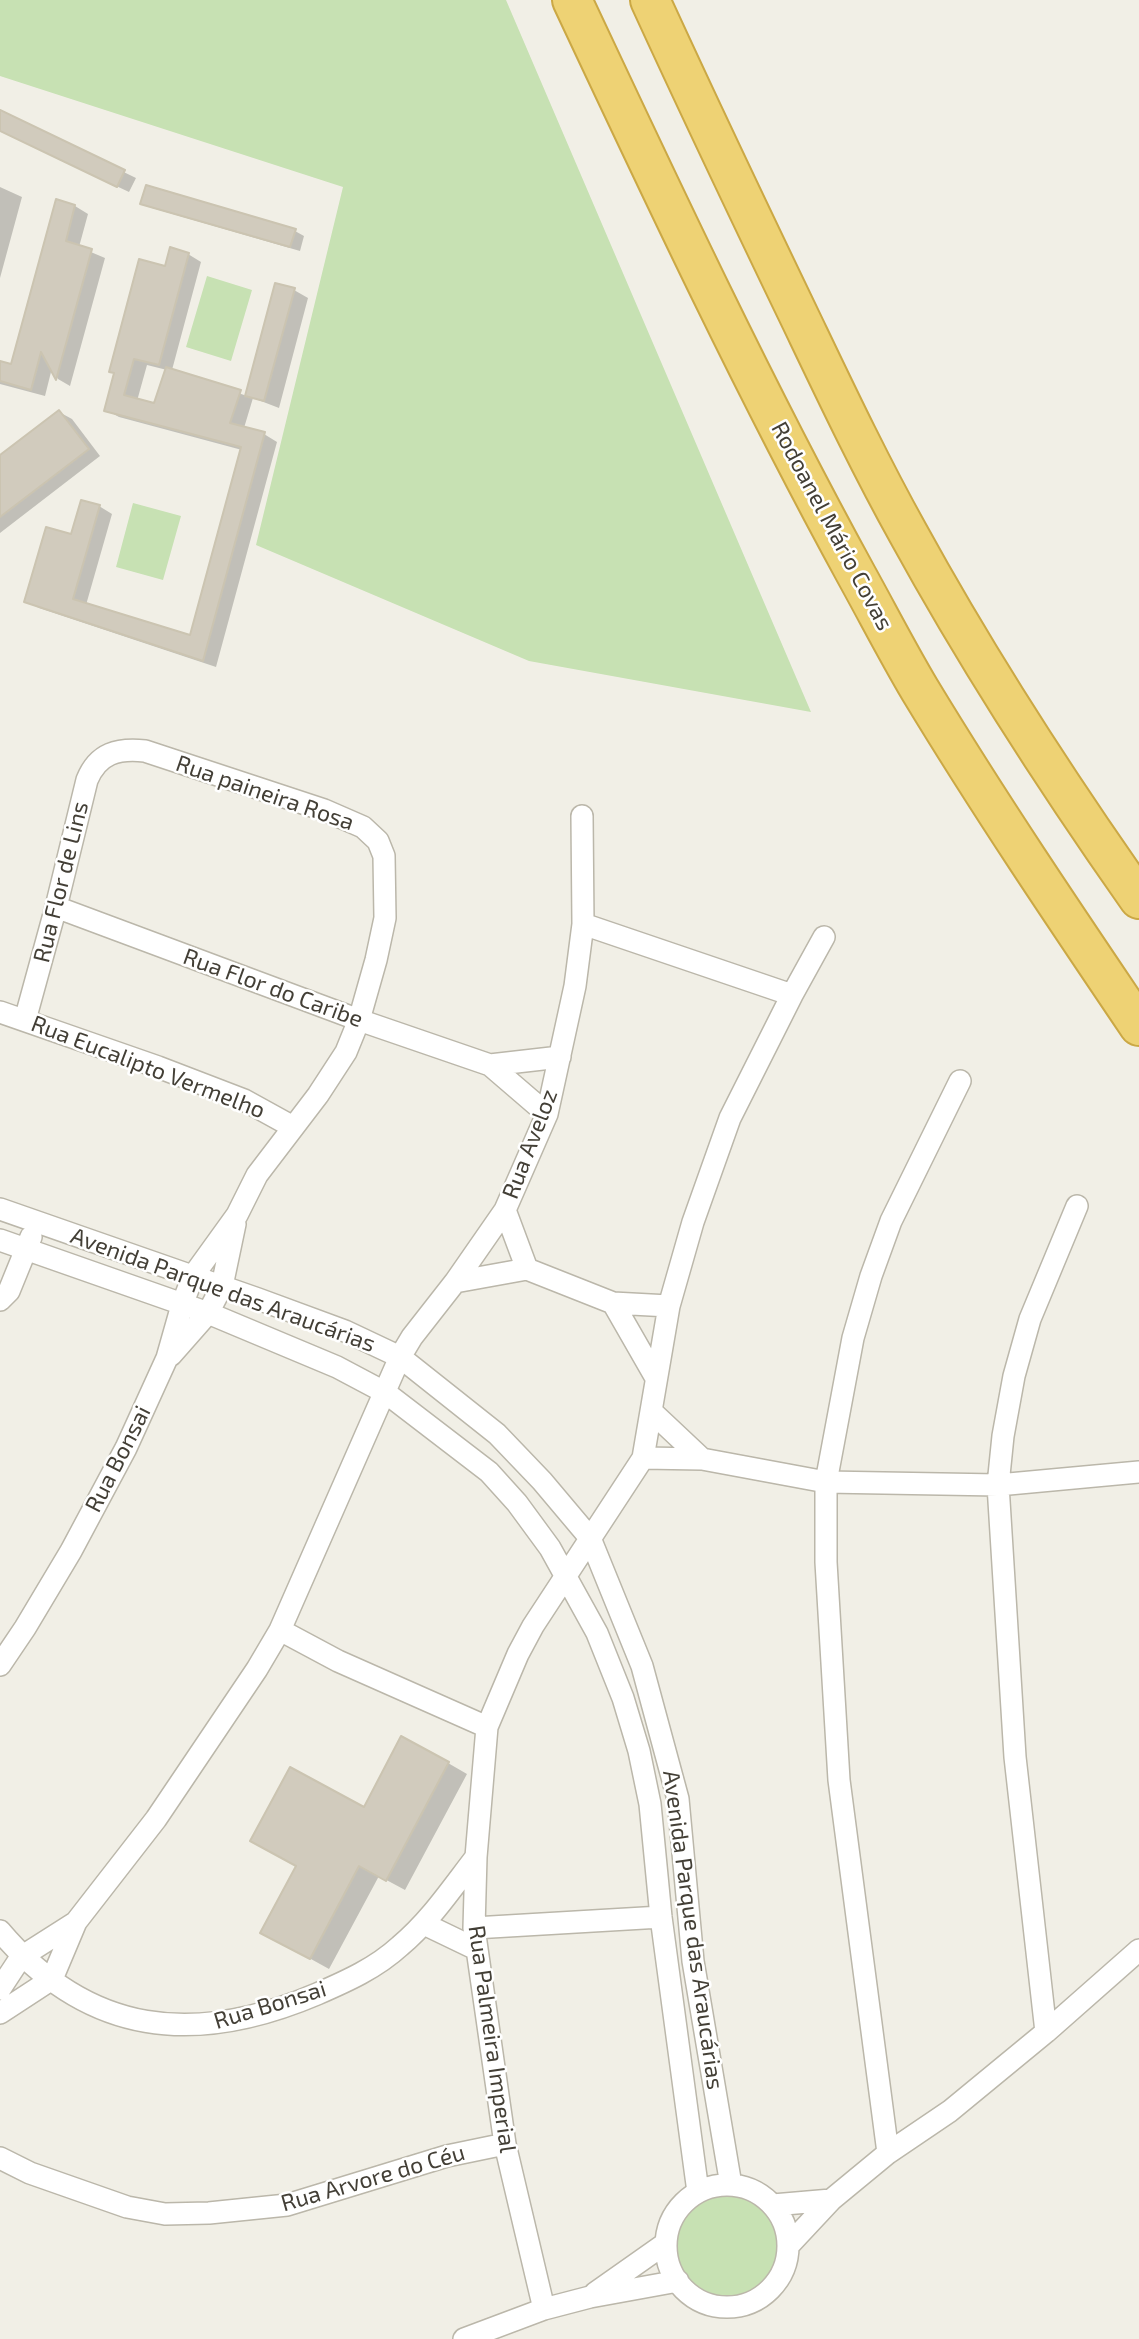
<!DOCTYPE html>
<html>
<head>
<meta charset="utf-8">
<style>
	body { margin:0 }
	canvas { display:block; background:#f1efe6 }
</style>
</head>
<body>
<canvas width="1139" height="2339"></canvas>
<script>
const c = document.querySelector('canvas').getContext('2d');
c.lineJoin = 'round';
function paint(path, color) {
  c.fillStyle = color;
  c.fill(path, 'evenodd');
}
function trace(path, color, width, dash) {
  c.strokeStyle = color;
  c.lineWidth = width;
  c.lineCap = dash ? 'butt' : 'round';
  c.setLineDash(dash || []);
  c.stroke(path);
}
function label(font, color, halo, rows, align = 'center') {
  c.font = font + ' "Exo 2",sans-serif';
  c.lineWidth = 5;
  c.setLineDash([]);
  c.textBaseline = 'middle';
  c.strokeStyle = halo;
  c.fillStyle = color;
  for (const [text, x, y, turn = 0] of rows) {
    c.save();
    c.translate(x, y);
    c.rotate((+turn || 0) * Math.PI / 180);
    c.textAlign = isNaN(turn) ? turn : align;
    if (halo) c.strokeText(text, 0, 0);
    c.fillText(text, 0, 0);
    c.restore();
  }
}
paint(new Path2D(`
	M0 0H506L811 712 529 661 256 545 343 187 0 76Z
	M207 276 252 290 231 361 186 347Z
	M133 503 181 516 163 580 116 567Z
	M677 2246a50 50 0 1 1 100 0a50 50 0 1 1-100 0Z`), '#c7e1b3');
paint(new Path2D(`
	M0 112 136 178 129 192 0 131Z
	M0 187 22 197 0 278Z
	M143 203 295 231 304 236 300 251 152 208Z
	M75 206 88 214 79 247 105 258 70 386 58 379 52 368 45 396 0 384V363L13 366Z
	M188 254 201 262 172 370 247 396 294 290 308 298 279 408 253 398 244 428 264 434 277 442 216 667 39 608 26 601 72 536 99 506 112 514 86 605 191 637 242 450 119 417 106 410 115 374 111 371 166 268ZM147 365 167 370 155 406 137 401Z
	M59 412 72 419 100 456 0 533V457Z
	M448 1763 467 1774 405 1890 379 1876 329 1969 282 1943 364 1809Z`), '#0003');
const building = new Path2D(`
	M0 110 125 170 117 187 0 131Z
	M146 185 296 229 290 247 140 204Z
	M56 199 75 205 66 241 92 249 56 380 41 352 31 390 0 381V361L11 364Z
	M170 247 189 253 159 365 134 359 124 395 154 403 166 367 241 390 230 423 265 432 203 661 24 602 46 527 71 534 81 500 100 505 73 599 190 635 241 447 104 411 114 373 109 372 139 259 165 266Z
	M275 283 295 288 264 401 245 396Z
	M59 410 89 449 0 517V455Z
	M401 1736 449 1762 386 1881 359 1866 310 1959 260 1933 296 1866 250 1841 290 1767 364 1807Z`);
paint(building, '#d1cbbd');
trace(building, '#cbc4b1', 2);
const minor = new Path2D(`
	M56 907 359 1020 490 1065 547 1114
	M583 924 792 995
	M0 1012 158 1067 244 1100 293 1127
	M490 1065 560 1057
	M0 1209 258 1299 345 1331 400 1357 497 1434 542 1481 590 1538 642 1666 678 1799 693 1961 731 2185
	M505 1210 527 1269
	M0 1240 208 1313 337 1367 386 1393 489 1472 517 1503 550 1548 597 1633 623 1698 639 1751 650 1804 661 1917 698 2192
	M455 1282 527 1269 613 1303 669 1306
	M0 1300 9 1291 31 1237
	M613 1303 656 1378
	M171 1355 208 1313 222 1286 235 1224
	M652 1412 702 1459
	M643 1458 702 1459 826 1482 998 1485 1139 1472
	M280 1630 338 1661 487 1727
	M0 1665 25 1628 71 1551 126 1448 167 1358 182 1305 193 1276 237 1215 257 1175 318 1095 346 1052 359 1020 376 960 385 918 384 856 378 841 363 827 324 810 145 751C118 748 98 753 87 780L56 907 25 1020
	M424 1924 476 1949
	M474 1928 661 1917
	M0 1931C89 2036 195 2046 317 1994 347 1981 376 1968 400 1946 430 1921 452 1888 476 1857
	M0 1989 21 1957 76 1922
	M0 2013 52 1979 76 1922 156 1819 257 1669 280 1630 400 1357 412 1337 455 1282 505 1210 547 1114 575 986 583 924 582 816
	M1046 2032 1015 1757 998 1485 1003 1436 1014 1376 1030 1319 1077 1206
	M888 2153 839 1780 826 1562V1482L853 1338 871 1276 891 1221 960 1081
	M0 2158 30 2173 127 2207 165 2214 209 2213 287 2205 447 2156 505 2144
	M666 2246a61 61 0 1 1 122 0a61 61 0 1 1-122 0Z
	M773 2205 831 2200
	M788 2246 831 2200 888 2153 950 2111 1046 2032 1139 1950
	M595 2293 666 2243
	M544 2309 505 2144 474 1928 476 1857 487 1727 518 1654 533 1626 643 1458 669 1306 693 1222 730 1118 792 995 824 937
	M464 2339 544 2309 590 2297 678 2281`);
const motorway = new Path2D(`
	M572 0C663 194 754 388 857 576 878 614 898 653 920 690 989 804 1064 915 1139 1026
	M650 0C699 107 750 214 801 320 835 391 869 463 908 533 977 659 1056 781 1139 899`);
trace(minor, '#bbb7aa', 24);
trace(motorway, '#cba845', 42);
trace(minor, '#fff', 21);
trace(motorway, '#eed274', 38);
label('23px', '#433f36', '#fff', [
	["Rodoanel Mário Covas",832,526,62],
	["Rua paineira Rosa",265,793,19],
	["Rua Flor de Lins",61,882,-76],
	["Rua Flor do Caribe",273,988,20],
	["Rua Eucalipto Vermelho",148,1067,21],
	["Rua Aveloz",530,1144,-69],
	["Avenida Parque das Araucárias",223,1290,20],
	["Rua Bonsai",118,1459,-63],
	["Avenida Parque das Araucárias",693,1930,82],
	["Rua Bonsai",270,2005,-17],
	["Rua Palmeira Imperial",492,2039,82],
	["Rua Arvore do Céu",373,2178,-16]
]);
</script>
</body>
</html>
